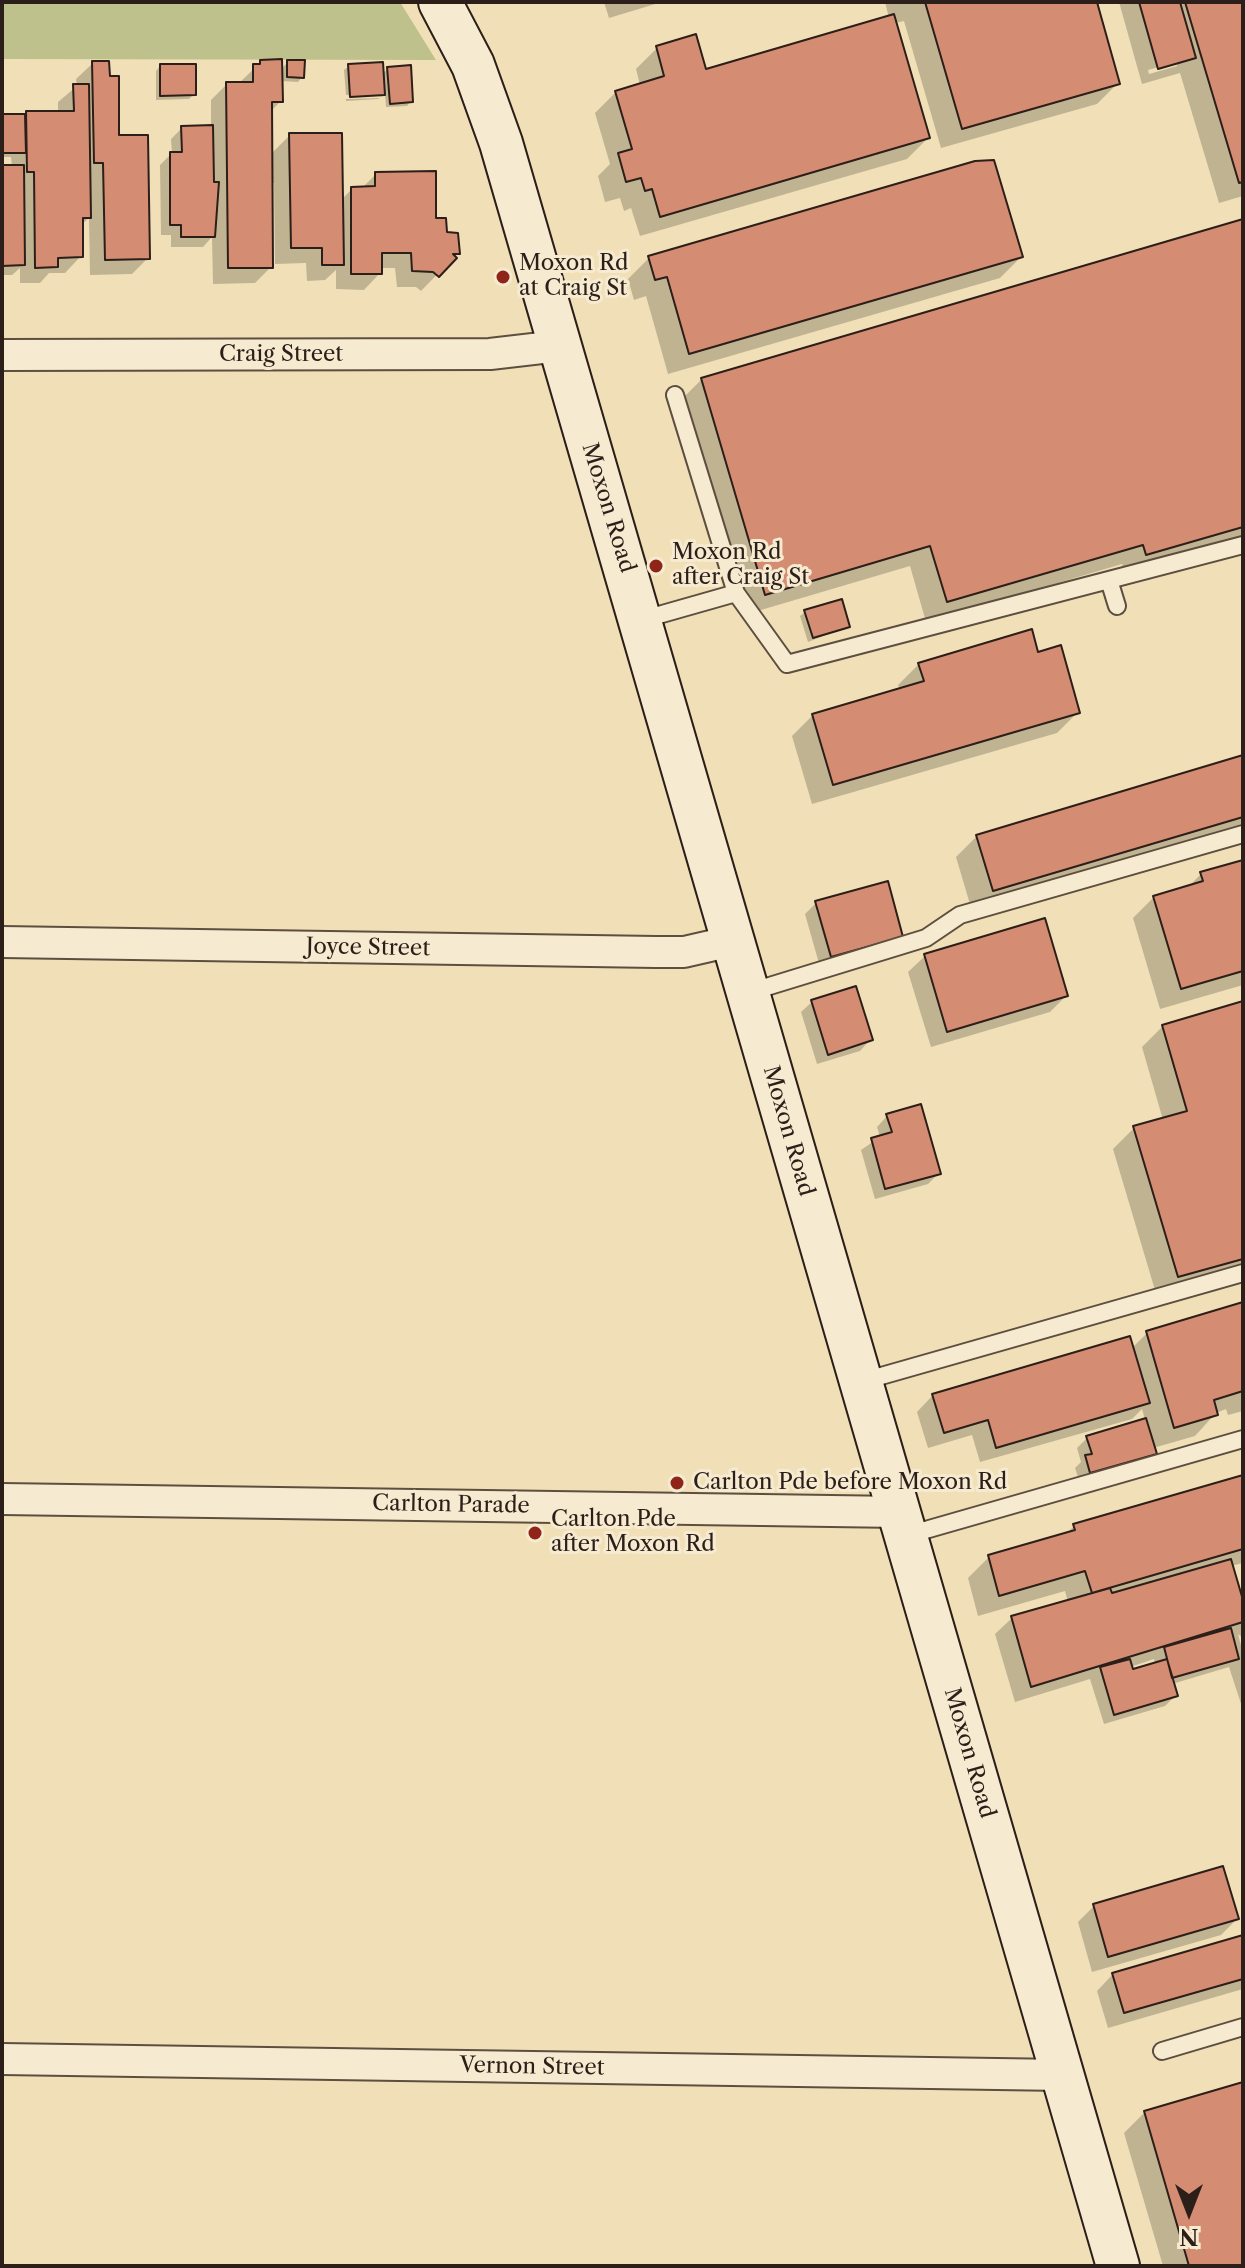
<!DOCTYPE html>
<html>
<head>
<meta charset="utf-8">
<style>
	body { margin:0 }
	#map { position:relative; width:1245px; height:2268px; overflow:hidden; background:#f1e0b7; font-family:"Libre Caslon Text",serif }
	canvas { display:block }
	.frame { position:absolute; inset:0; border:4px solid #2c1e19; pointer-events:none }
	.north { position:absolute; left:1149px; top:2172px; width:80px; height:80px; -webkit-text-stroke:6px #f6ebd0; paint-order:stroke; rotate:180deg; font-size:22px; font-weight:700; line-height:32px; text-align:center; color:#2c1e19 }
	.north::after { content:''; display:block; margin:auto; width:28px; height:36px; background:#2c1e19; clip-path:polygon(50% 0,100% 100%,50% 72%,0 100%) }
</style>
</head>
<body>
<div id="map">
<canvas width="1245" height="2268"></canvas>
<div class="frame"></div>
<div class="north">N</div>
</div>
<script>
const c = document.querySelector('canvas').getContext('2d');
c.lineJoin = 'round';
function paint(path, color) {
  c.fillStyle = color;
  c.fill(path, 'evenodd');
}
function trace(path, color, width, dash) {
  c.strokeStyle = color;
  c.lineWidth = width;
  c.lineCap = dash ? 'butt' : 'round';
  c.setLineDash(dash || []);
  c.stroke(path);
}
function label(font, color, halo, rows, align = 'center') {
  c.font = font + ' "Libre Caslon Text",serif';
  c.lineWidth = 6;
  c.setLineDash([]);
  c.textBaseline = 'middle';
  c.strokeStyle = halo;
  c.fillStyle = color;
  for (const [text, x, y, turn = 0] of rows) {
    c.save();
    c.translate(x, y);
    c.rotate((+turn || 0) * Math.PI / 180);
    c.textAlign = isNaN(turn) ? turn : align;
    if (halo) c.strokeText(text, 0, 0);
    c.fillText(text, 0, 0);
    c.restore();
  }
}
paint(new Path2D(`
	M2 2H400L436 60 2 59Z`), '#bec18c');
paint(new Path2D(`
	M604 2H662L609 18Z
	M885 2H1095L1118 83 1097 104 941 148 904 21 895 23 928 138 907 159 640 236 631 208 624 211 620 198 605 202 598 176 610 164 595 113 616 92 640 85 636 69 657 48 705 71 889 18Z
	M1119 2H1243V196L1219 203 1180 73 1142 84ZM1177 62V66L1149 74 1148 70Z
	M261 62 281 69 288 62 302 77 298 82 281 81V101L270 112V155L290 135 341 200 352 189H361L376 174 434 220 445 234 458 253 421 291 416 287H397L395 268H380V273L364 290 336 289V270L325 280 307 281 306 263 275 264 274 183H270L271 267 255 283 213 284 212 237 203 247H171V235H161L160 165 172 153 171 139 182 128 211 127V100L227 84H238Z
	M93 63 117 137 148 258 132 274 90 275 89 218 81 225V256L65 273H49L40 283H20V268L12 275H2V167H12L11 157H2V116L58 113V102L77 86 76 79Z
	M160 66 194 94 189 99 156 100V71Z
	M349 66 381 75 388 69 411 101 407 106 386 107 385 93 380 97V94L346 95 344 70Z
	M380 98 378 99 346 101V99Z
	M1243 221V540L1125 574 1122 564 926 622 910 566 744 615 681 400 702 379Z
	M1021 257 1000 278 668 374 646 296 634 300 628 279 649 258Z
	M805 612 848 626 808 642 800 616Z
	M1037 655 1078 712 1057 733 812 804 792 736 813 715 900 690 898 685 919 664Z
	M1243 757V830L972 911 956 857 977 836Z
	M1243 862V985L1160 1009 1133 918 1154 897 1188 887 1201 874Z
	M816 903 901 937 891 947 820 967 805 914Z
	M1043 921 1066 996 1050 1012 931 1047 908 972 925 956Z
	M812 1002 870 1040 860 1051 817 1064 801 1012Z
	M1243 1003V1272L1157 1297 1113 1149 1134 1128 1163 1120 1142 1047 1163 1026Z
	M887 1116 939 1173 928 1184 875 1199 861 1150 880 1137 877 1127Z
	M1243 1304V1411L1228 1415 1226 1409 1216 1413 1195 1436 1153 1448 1155 1453 1144 1464 1080 1483 1075 1468 1081 1462 1077 1448 1087 1438 1145 1420 1142 1409 1132 1419 980 1462 972 1435 928 1448 917 1412 933 1395 1132 1348 1147 1333Z
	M1243 1478V1563L1231 1566 1243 1607V1638L1238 1634 1243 1653V1710L1229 1667 1172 1684 1176 1695 1165 1706 1104 1724 1090 1679 1015 1702 995 1634 1012 1618 1068 1602 1065 1591 978 1616 968 1578 989 1557 1065 1535 1074 1526ZM1154 1659 1155 1664 1131 1671 1130 1667Z
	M1094 1906 1237 1919 1221 1935 1092 1972 1078 1922Z
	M1243 1937V1989L1108 2028 1097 1991 1113 1974Z
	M1243 2084V2266H1163L1124 2133 1145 2112Z`), '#0003');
const building = new Path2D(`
	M925 2H1097L1120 84 962 129Z
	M1139 2H1180L1196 58 1158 69Z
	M1185 2H1243V182L1239 183Z
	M894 14 930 138 660 217 652 189 645 191 641 178 626 182 618 153 632 149 615 91 664 76 656 46 696 34 706 69Z
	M282 59 283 102H272L273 268H228L226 82H253V64H260V60Z
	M287 60H305L304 78 287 77Z
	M92 61H109L110 76H119V135H148L150 259 105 260 103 163H94Z
	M383 62 385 95 350 97 348 64Z
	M160 64H196V95L160 96Z
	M411 65 413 102 390 104 387 67Z
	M73 84H89L91 218H83V257L58 258V267L35 268 34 172H27L26 111H74Z
	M2 114H25L26 153H2Z
	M213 125 214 182H219L215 237H181V225H170V152H182L181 126Z
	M289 133H342L344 265H322V248H291Z
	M994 160 1023 257 689 354 667 277 655 280 648 256 975 161Z
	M2 165H24L25 265 2 266Z
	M436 171V218H446L447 232 458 233 460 254H453L457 258 439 277 433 272 412 271 411 253H382V274H351V187L375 186V172Z
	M1243 219V527L1146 555 1143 545 947 602 930 546 765 595 701 378Z
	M842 599 850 627 813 638 804 610Z
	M1032 629 1038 652 1061 645 1080 713 833 785 812 714 924 681 918 663Z
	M1243 755V817L993 891 976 835Z
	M1243 860V971L1181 989 1153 896 1203 881 1200 872Z
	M888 881 903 937 831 957 815 901Z
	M1045 918 1068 996 947 1032 924 954Z
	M856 986 873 1040 828 1055 811 1000Z
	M1243 1001V1259L1178 1277 1133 1126 1187 1111 1162 1025Z
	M921 1104 941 1174 885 1189 871 1138 892 1132 886 1114Z
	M1243 1302V1391L1214 1400 1218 1415 1174 1428 1146 1331Z
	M1130 1336 1150 1403 996 1448 988 1420 944 1433 932 1394Z
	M1146 1418 1157 1454 1090 1473 1085 1455 1092 1454 1086 1436Z
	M1243 1475V1549L1092 1593 1085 1571 999 1596 988 1555 1075 1530 1073 1524Z
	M1231 1559 1243 1600V1622L1031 1687 1011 1616 1110 1588 1112 1593Z
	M1231 1628 1239 1659 1172 1678 1164 1647Z
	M1130 1659 1133 1669 1167 1659 1178 1696 1114 1715 1100 1667Z
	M1223 1866 1239 1919 1108 1957 1093 1904Z
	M1243 1935V1979L1124 2013 1112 1973Z
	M1243 2082V2266H1189L1144 2111Z`);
paint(building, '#d48c72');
trace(building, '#2c1e19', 2);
const lane = new Path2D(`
	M675 395 736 593
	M1109 580 1117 606
	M641 620 736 593 787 664 1243 545
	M750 992 926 938 960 915 1243 834
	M860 1382 1243 1273
	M908 1535 1243 1439
	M1162 2051 1243 2027`);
const street = new Path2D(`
	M2 355 490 354 559 346
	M2 942 656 952H684L732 941
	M2 1499 900 1512
	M2 2059 1063 2075`);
const secondary = new Path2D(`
	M440 2 473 65 501 143 1118 2266`);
trace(lane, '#5d4e40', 20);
trace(street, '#5d4e40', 34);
trace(secondary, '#2c1e19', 46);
trace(lane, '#f6ebd0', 16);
trace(street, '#f6ebd0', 30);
trace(secondary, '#f6ebd0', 42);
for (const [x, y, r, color] of [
	[503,277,8,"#8f2418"],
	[656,566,8,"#8f2418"],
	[677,1483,8,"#8f2418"],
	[535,1533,8,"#8f2418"]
]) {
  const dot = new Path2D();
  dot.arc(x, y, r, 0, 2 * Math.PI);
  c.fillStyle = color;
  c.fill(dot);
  trace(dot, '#f6ebd0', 3);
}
label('22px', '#2c1e19', '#f6ebd0', [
	["Moxon Rd",519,264],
	["at Craig St",519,289],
	["Moxon Rd",672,553],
	["after Craig St",672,578],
	["Carlton Pde before Moxon Rd",693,1483],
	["Carlton Pde",551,1520],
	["after Moxon Rd",551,1545]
], 'left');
label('22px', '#2c1e19', '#f6ebd0', [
	["Craig Street",281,355],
	["Moxon Road",608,508,73],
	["Joyce Street",368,948,1],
	["Moxon Road",788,1131,74],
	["Carlton Parade",451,1505,1],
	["Moxon Road",969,1753,74],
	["Vernon Street",532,2067,1]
]);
</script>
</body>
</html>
